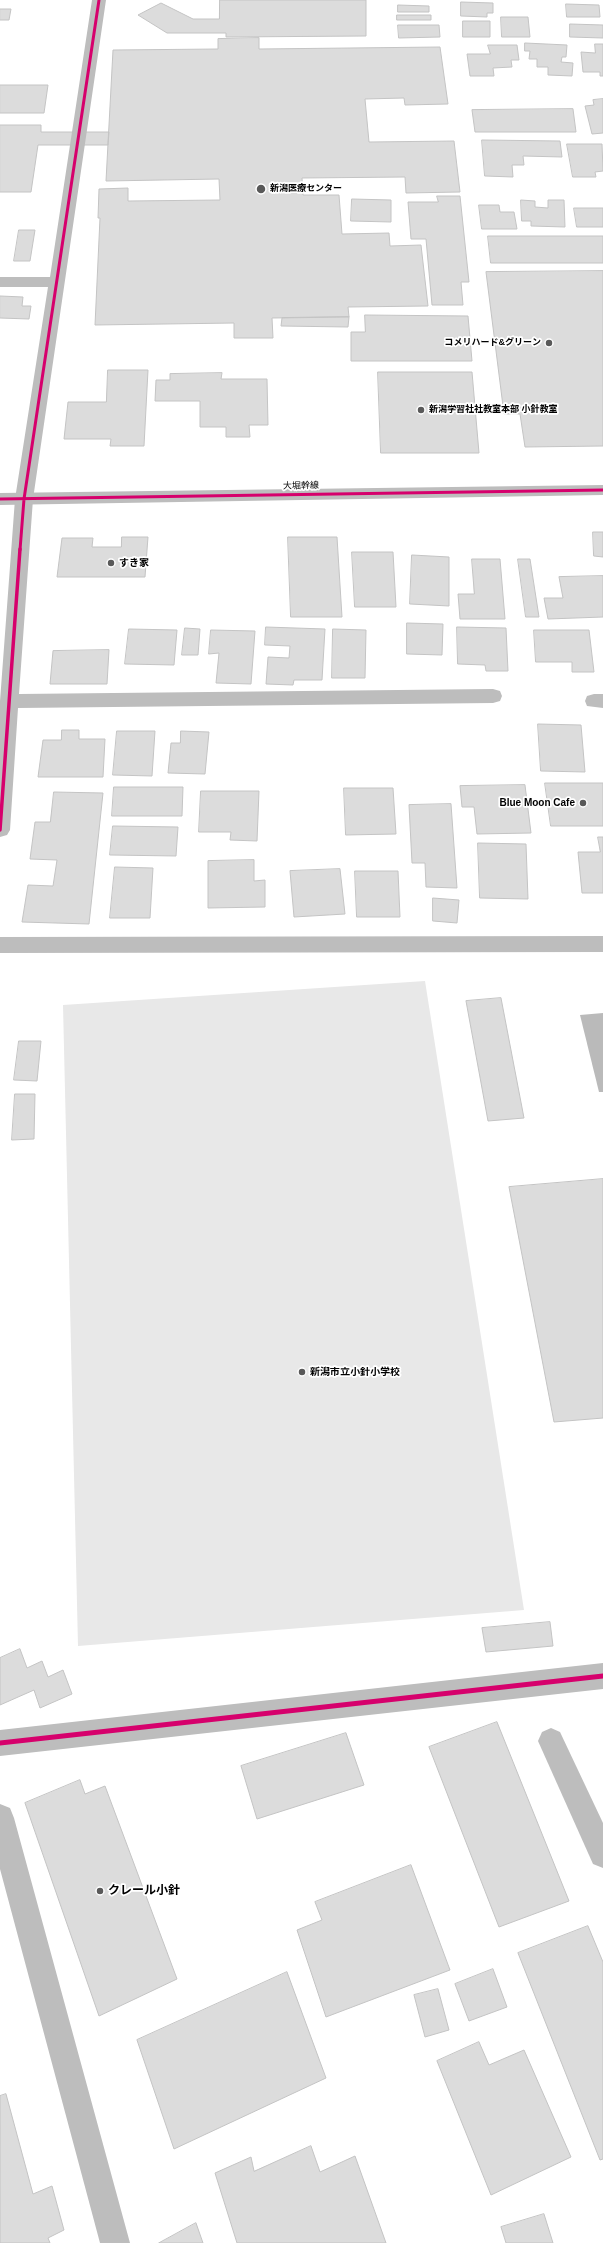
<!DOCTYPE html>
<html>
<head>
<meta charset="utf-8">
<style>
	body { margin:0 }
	canvas { display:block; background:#fff }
</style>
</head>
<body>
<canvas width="603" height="2243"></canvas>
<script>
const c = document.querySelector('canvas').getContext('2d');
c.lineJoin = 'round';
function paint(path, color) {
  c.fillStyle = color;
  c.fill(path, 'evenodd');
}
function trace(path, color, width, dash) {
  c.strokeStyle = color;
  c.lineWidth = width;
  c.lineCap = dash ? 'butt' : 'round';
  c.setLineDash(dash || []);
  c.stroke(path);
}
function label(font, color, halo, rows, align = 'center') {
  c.font = font + ' Helvetica,"Noto Sans JP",sans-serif';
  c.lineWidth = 3.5;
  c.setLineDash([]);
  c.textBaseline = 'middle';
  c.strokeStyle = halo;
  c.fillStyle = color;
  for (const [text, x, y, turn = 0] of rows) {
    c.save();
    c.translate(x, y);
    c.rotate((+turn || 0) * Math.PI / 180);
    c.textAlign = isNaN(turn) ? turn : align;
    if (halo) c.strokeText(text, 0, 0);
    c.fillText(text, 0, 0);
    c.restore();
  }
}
paint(new Path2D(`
	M425 981 524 1610 78 1646 63 1005Z`), '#e8e8e8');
paint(new Path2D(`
	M603 1013V1092H599L580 1015Z`), '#bababa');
const building = new Path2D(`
	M220 0H366V36L226 37V33H167L138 15 161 3 193 19H219Z
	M461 2 493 3V13H487V17L461 16Z
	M566 4 599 5 600 17H567Z
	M398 5 429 6V12H398Z
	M0 9H11L9 20H0Z
	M397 15H431V20H397Z
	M501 17H528L530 37H502Z
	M463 21H490V37H463Z
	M570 24 603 25V38L570 37Z
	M398 25H439L440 37 399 38Z
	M259 38V49L440 47 448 104 405 105 404 98 365 99 369 142 454 141 460 192 406 193 405 177 302 178 303 195H339L342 234 389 233 390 246 421 245 428 306 348 307 349 317 272 318 273 338H234V323L95 325 100 218H98L99 189 128 188V201L220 200 219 179 106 181 113 50 218 49V39Z
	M525 43 567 45 566 57H562L561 62 573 63 572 76 548 75V67H537V59H529L530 51H525Z
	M595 44H603V76H600V72H583L581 52 595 53Z
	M488 45H517L519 60H511L512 67 493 68 494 76H470L467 54H490Z
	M0 85H48L44 113H0Z
	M603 99V133L592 134 585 106 594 105 593 100Z
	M573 109 576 132H475L472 110Z
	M0 125H41V132H109L108 145H38L31 192H0Z
	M482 140 560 141 562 157 523 156 524 165H512L513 177 485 176Z
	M567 144H602L603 171 595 172 596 177H573Z
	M437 196H460L469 282H461L463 305H432L426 239H411L408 202H438Z
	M352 199 391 200V222L351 221Z
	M521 200 535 201V207L548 208V200H564L565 227 531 226V221H522Z
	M479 205H499L500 212H514L517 229H482Z
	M574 208H603V227H577Z
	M19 230H35L30 261H14Z
	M488 236H603V263H491Z
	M603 271V446L525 447 520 414H504L486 272Z
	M0 296 23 297 22 306H31L29 319 0 318Z
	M365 315 468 316 472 361H351V332H365Z
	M349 317 348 327 281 326 282 318Z
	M108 370H148L144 446H110L111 439H64L68 402H106Z
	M378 372H472L479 453H381Z
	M222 373 221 379H267L268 425H249L250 437H226V427H200V401H155L156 380H170V374Z
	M593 532H603V557L594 556Z
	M122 537H148L145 577H57L62 538H93L92 547H121Z
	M288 537H337L342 617H291Z
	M352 552H393L396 607H355Z
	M412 555 449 557V606L410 604Z
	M472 559H500L505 619H460L458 594H474Z
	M518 559H530L539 617H526Z
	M603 576V617L548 619 544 598H563L559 577Z
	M407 623 443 624 442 655 407 654Z
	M266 627 325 629 322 680H294L293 685 266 684 268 657 289 658 290 646 265 645Z
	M457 627 506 628 508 671H486L485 665 458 664Z
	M185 628 200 629 198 655H182Z
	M129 629 177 630 174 665 125 664Z
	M333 629 366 630 365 678H332Z
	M211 630 255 631 251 684 216 683 219 653 209 654Z
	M534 630H589L594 672H572V662H536Z
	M109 650 107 684H50L53 651Z
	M538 724 581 725 585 772 541 771Z
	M62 730H79V739H105L103 777H38L43 740H61Z
	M117 731H155L152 776 113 775Z
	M181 731 209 732 205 774 168 773 171 743H180Z
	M545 783H603V826H551Z
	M525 785 531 833 477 834 474 807H462L460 786Z
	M114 787H183L182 816H112Z
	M344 788H393L396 834 346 835Z
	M201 791H259L257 841 230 840 231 832H199Z
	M54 792 103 793 89 924 22 922 28 885 53 886 57 860 30 859 35 822H50Z
	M451 804 457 888 426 887 425 863H412L409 805Z
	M113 826 178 827 176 856 110 855Z
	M598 837H603V893H582L578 852H600Z
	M478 843 526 844 528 899 480 898Z
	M254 860V881L265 880V907L208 908V861Z
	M115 867 153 868 150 918H110Z
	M340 869 345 914 294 917 290 871Z
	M355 871H398L400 917H357Z
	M433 898 459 900 457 923 433 921Z
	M501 998 524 1118 488 1121 466 1001Z
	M19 1041H41L37 1081 14 1080Z
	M15 1094H35L34 1139 12 1140Z
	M603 1179V1418L554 1422 509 1187Z
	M550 1622 553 1646 486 1652 482 1628Z
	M20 1649 27 1668 42 1661 48 1677 63 1670 72 1694 40 1708 34 1690 0 1705V1658Z
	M497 1722 569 1901 499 1927 429 1747Z
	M346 1733 364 1785 257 1819 241 1766Z
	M80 1780 85 1794 105 1786 177 1979 99 2016 25 1803Z
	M411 1865 450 1970 326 2017 297 1930 322 1920 315 1902Z
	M588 1926 603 1962V2159L600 2160 518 1953Z
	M493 1969 507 2007 469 2021 455 1984Z
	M287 1972 326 2078 174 2149 137 2040Z
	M438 1989 449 2030 425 2037 414 1995Z
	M479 2042 489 2065 524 2050 571 2157 491 2195 437 2061Z
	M6 2094 33 2194 52 2186 64 2230 48 2238 50 2243H0V2096Z
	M311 2146 320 2172 355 2156 386 2243H237L215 2173 251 2157 254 2171Z
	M544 2214 553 2243H506L501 2227Z
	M196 2223 203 2243H159Z`);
paint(building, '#dcdcdc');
trace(building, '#c4c4c4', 1);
paint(new Path2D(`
	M551 1728 560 1732 603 1823V1868L593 1864 538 1741 542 1732Z`), '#bdbdbd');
paint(new Path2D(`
	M92 0H106L33 499 19 694 493 689 500 691 502 696 500 701 493 703 18 708 10 830 7 835 0 837V701L15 499 48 287H0V277H50Z
	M594 694H603V708L587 706 585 701 587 696Z
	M603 936V952L0 953V937Z
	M603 1663V1689L0 1756V1730Z
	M0 1804 10 1808 14 1818 130 2243H100L0 1869Z`), '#bdbdbd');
paint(new Path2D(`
	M603 485V495L0 505V493Z`), '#bdbdbd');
trace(new Path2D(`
	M0 499 603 490
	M20 550 24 499 99 0`), '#d6006c', 3);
trace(new Path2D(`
	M0 830 20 549`), '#d6006c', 3.5);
trace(new Path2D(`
	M0 1743 603 1676`), '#d6006c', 5);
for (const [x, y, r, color] of [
	[261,189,5,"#595959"],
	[549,343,4,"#595959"],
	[421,410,4,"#595959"],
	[111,563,4,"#595959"],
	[583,803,4,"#595959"],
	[302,1372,4,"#595959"],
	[100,1891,4,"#595959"]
]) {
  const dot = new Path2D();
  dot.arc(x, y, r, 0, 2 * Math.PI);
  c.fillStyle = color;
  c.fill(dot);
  trace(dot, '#fff', 1.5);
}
label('bold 9px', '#000', '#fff', [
	["新潟医療センター",270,189],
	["コメリハード&グリーン",541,343,"right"],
	["新潟学習社社教室本部 小針教室",429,410]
], 'left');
label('9px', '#000', '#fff', [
	["大堀幹線",301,486,-1]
]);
label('bold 10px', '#000', '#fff', [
	["すき家",119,563],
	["Blue Moon Cafe",575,803,"right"],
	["新潟市立小針小学校",310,1372]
], 'left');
label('bold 12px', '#000', '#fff', [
	["クレール小針",108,1891]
], 'left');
</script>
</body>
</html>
